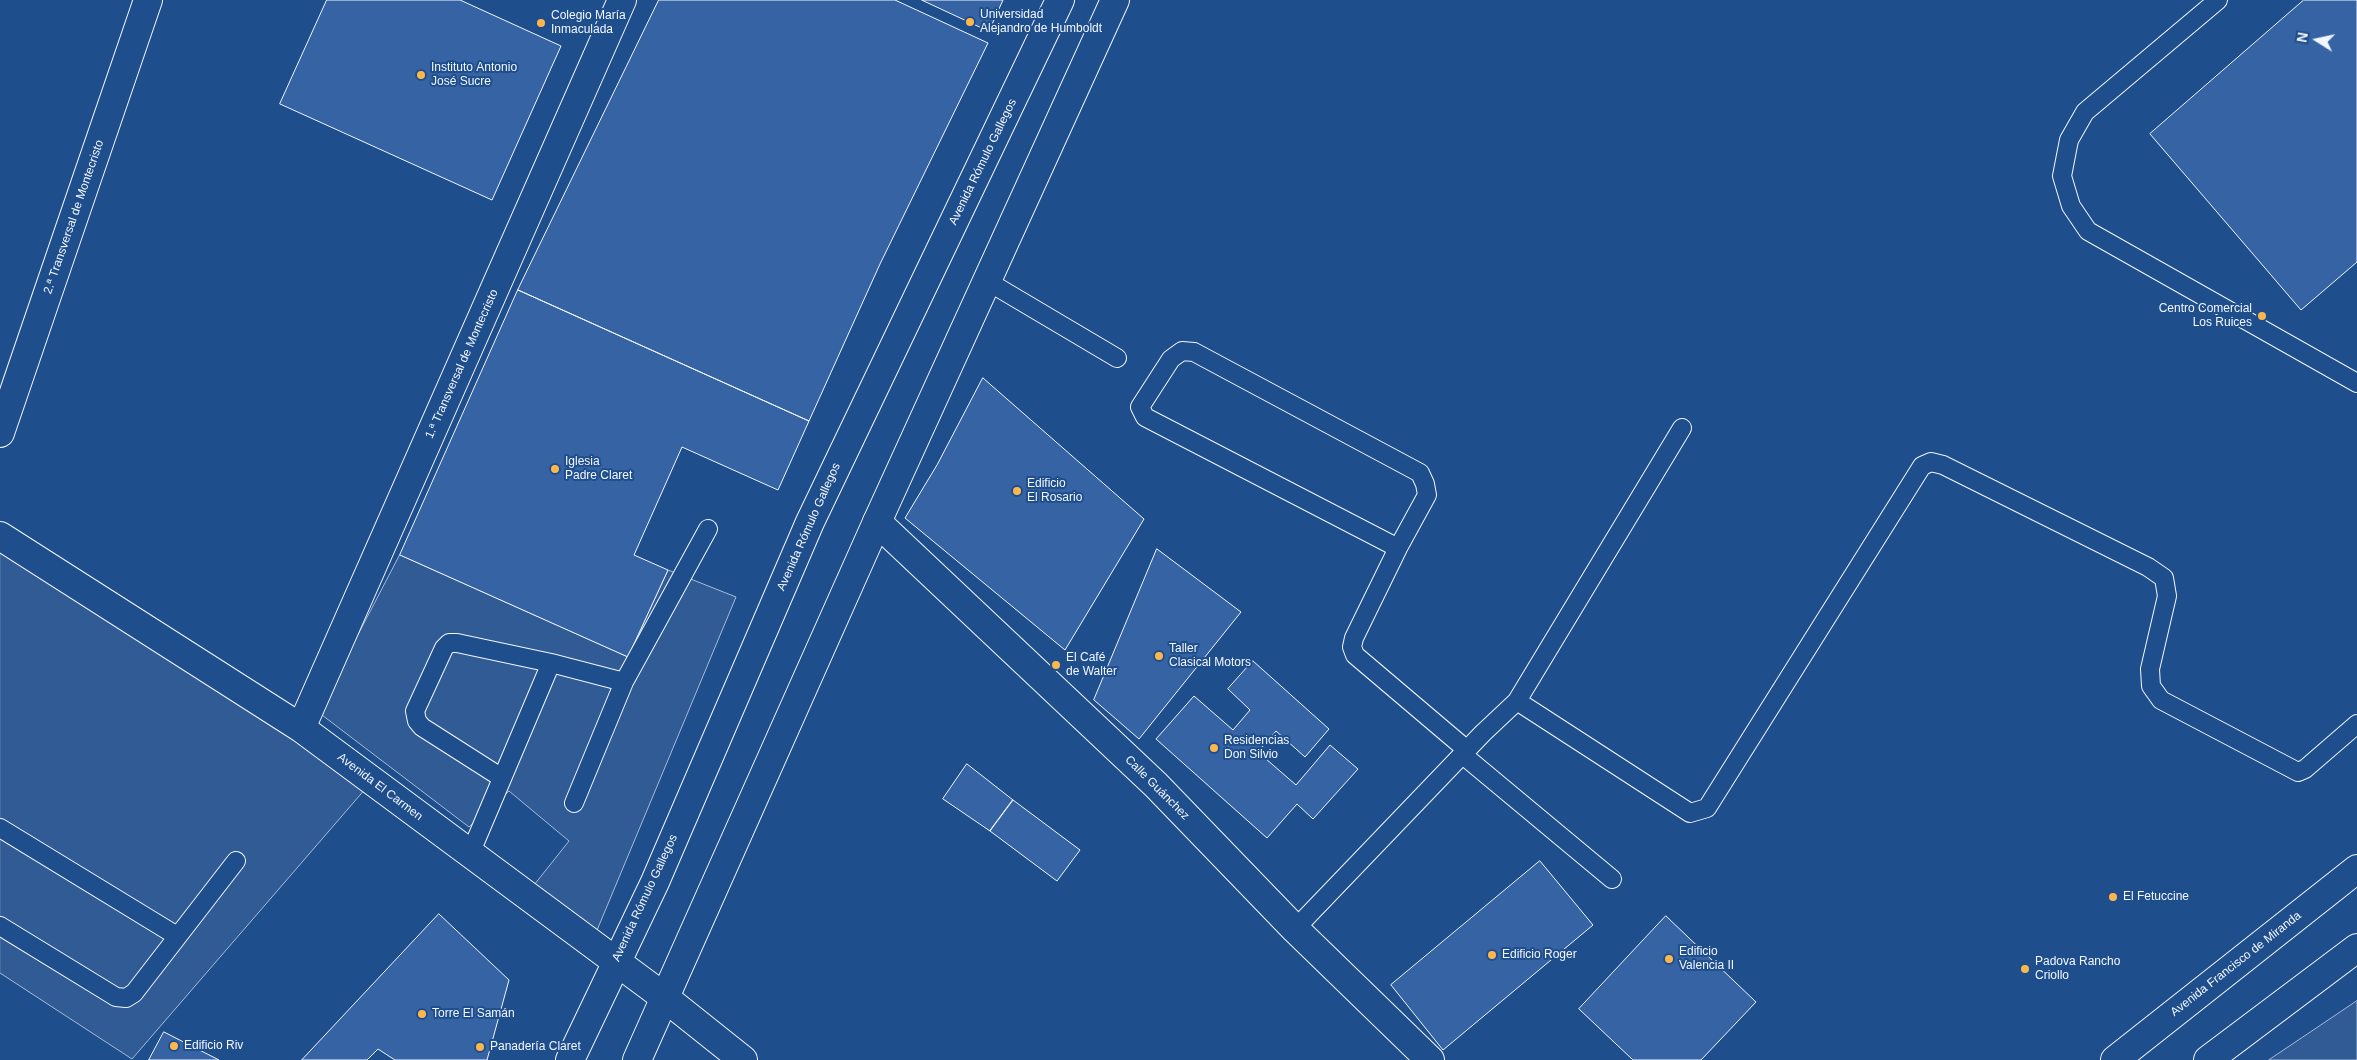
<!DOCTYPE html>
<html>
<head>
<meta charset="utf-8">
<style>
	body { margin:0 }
	#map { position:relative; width:2357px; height:1060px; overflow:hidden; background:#1f4e8c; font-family:Helvetica,sans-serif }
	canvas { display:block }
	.north { position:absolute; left:2292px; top:15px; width:50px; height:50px; -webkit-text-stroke:4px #1f4e8c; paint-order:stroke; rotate:280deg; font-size:14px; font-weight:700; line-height:20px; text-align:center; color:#f2f6ff }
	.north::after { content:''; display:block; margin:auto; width:18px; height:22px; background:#f2f6ff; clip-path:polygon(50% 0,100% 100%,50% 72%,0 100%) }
</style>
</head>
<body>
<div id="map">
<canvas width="2357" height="1060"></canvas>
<div class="north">N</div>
</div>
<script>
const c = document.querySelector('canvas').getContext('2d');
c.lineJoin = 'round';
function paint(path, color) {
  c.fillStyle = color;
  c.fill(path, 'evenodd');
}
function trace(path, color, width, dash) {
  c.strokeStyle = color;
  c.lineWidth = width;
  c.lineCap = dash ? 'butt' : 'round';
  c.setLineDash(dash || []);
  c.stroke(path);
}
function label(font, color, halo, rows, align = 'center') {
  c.font = font + ' Helvetica,sans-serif';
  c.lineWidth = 4;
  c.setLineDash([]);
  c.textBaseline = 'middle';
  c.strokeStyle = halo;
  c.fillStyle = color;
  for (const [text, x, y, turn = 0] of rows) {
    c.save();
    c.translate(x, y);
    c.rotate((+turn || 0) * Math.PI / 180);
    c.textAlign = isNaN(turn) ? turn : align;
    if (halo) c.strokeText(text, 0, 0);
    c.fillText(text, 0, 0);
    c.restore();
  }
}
const built = new Path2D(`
	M0 551 373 780 132 1059 0 973Z
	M400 555 628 657 668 570 736 597 595 935 534 885 569 841 509 791 469 827 318 712Z
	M2357 1001V1060H2269Z`);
paint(built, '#305b95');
trace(built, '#a8bbd7', 1);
const building = new Path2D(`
	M327 0H460L561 46 492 200 280 104Z
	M659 0H895L988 43 880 264 809 421 518 290Z
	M922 0H1003L989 31Z
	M2304 0H2357V262L2301 310 2150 134Z
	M518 290 809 421 778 490 682 447 634 555 668 570 628 657 400 555Z
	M983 378 1144 519 1065 650 905 518 937 465Z
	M1157 549 1241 612 1139 739 1094 700Z
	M1253 661 1329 729 1305 757 1276 731 1258 752 1296 785 1330 745 1358 769 1313 819 1297 804 1267 838 1156 739 1194 696 1233 730 1250 710 1228 689Z
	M967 764 1013 800 990 831 943 799Z
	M1013 800 1080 850 1057 881 990 831Z
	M1540 861 1593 925 1443 1050 1391 985Z
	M439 914 509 980 487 1060H395L378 1049 367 1060H302Z
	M1666 916 1756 1002 1701 1060H1633L1579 1009Z
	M164 1032 219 1060H149Z`);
paint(building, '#3563a3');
trace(building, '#f2f6ff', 1);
const service = new Path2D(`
	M2218 0 2085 112 2069 140 2062 176 2071 206 2088 231 2357 383
	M987 281 1117 358
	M1398 548 1145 417 1140 407 1171 359 1182 351 1194 352 1420 473 1425 484 1427 495 1398 548 1354 638 1352 647 1355 655 1467 750
	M624 682 708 529
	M1517 701 1682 428
	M1463 755 1612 879
	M502 778 422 727 417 721 415 711 444 648 449 643H457L551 663
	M0 828 177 936
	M470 854 551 663 624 682 574 803
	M0 926 116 997 126 998 134 993 236 861
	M1295 929 1483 733 1517 701 1690 813 1707 808 1922 466 1931 462 1943 465 2148 567 2164 578 2167 596 2150 669 2151 686 2161 700 2298 772 2305 769 2357 724`);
const minor = new Path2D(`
	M0 433 148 0
	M877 522 1156 785 1295 929 1430 1060
	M0 536 301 728 664 997 743 1060
	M301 728 622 0`);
const secondary = new Path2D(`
	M2115 1060 2357 869
	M2208 1060 2357 948`);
const primary = new Path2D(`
	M570 1060 655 882 810 522 1060 0
	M637 1060 877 522 1115 0`);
trace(service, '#f2f6ff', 20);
trace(minor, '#f2f6ff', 30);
trace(secondary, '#f2f6ff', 30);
trace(primary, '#f2f6ff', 30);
trace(service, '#1f4e8c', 18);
trace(minor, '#1f4e8c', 28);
trace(secondary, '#1f4e8c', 28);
trace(primary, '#1f4e8c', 28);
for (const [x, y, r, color] of [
	[970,22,5,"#ffb74d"],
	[541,23,5,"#ffb74d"],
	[421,75,5,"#ffb74d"],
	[2262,316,5,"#ffb74d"],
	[555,469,5,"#ffb74d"],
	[1017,491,5,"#ffb74d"],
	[1159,656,5,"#ffb74d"],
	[1056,665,5,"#ffb74d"],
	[1214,748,5,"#ffb74d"],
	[2113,897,5,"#ffb74d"],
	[1492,955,5,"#ffb74d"],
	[1669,959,5,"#ffb74d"],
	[2025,969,5,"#ffb74d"],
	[422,1014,5,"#ffb74d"],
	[174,1046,5,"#ffb74d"],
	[480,1047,5,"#ffb74d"]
]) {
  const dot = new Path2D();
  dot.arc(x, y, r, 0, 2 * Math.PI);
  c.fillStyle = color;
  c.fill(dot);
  trace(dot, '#1f4e8c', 2);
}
label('12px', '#f2f6ff', '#1f4e8c', [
	["Universidad",980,15],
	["Alejandro de Humboldt",980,29],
	["Colegio María",551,16],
	["Inmaculada",551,30],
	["Instituto Antonio",431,68],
	["José Sucre",431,82],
	["Centro Comercial",2252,309,"right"],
	["Los Ruices",2252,323,"right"],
	["Iglesia",565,462],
	["Padre Claret",565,476],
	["Edificio",1027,484],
	["El Rosario",1027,498],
	["Taller",1169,649],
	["Clasical Motors",1169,663],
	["El Café",1066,658],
	["de Walter",1066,672],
	["Residencias",1224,741],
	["Don Silvio",1224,755],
	["El Fetuccine",2123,897],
	["Edificio",1679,952],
	["Valencia II",1679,966],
	["Edificio Roger",1502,955],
	["Padova Rancho",2035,962],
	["Criollo",2035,976],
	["Torre El Samán",432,1014],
	["Edificio Riv",184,1046],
	["Panadería Claret",490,1047]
], 'left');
label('12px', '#f2f6ff', '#1f4e8c', [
	["Avenida Rómulo Gallegos",983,162,-64],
	["2.ª Transversal de Montecristo",74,217,-71],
	["1.ª Transversal de Montecristo",462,364,-66],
	["Avenida Rómulo Gallegos",809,527,-66],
	["Avenida El Carmen",380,787,37],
	["Calle Guánchez",1157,788,45],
	["Avenida Rómulo Gallegos",645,898,-65],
	["Avenida Francisco de Miranda",2236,964,-38]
]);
</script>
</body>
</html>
